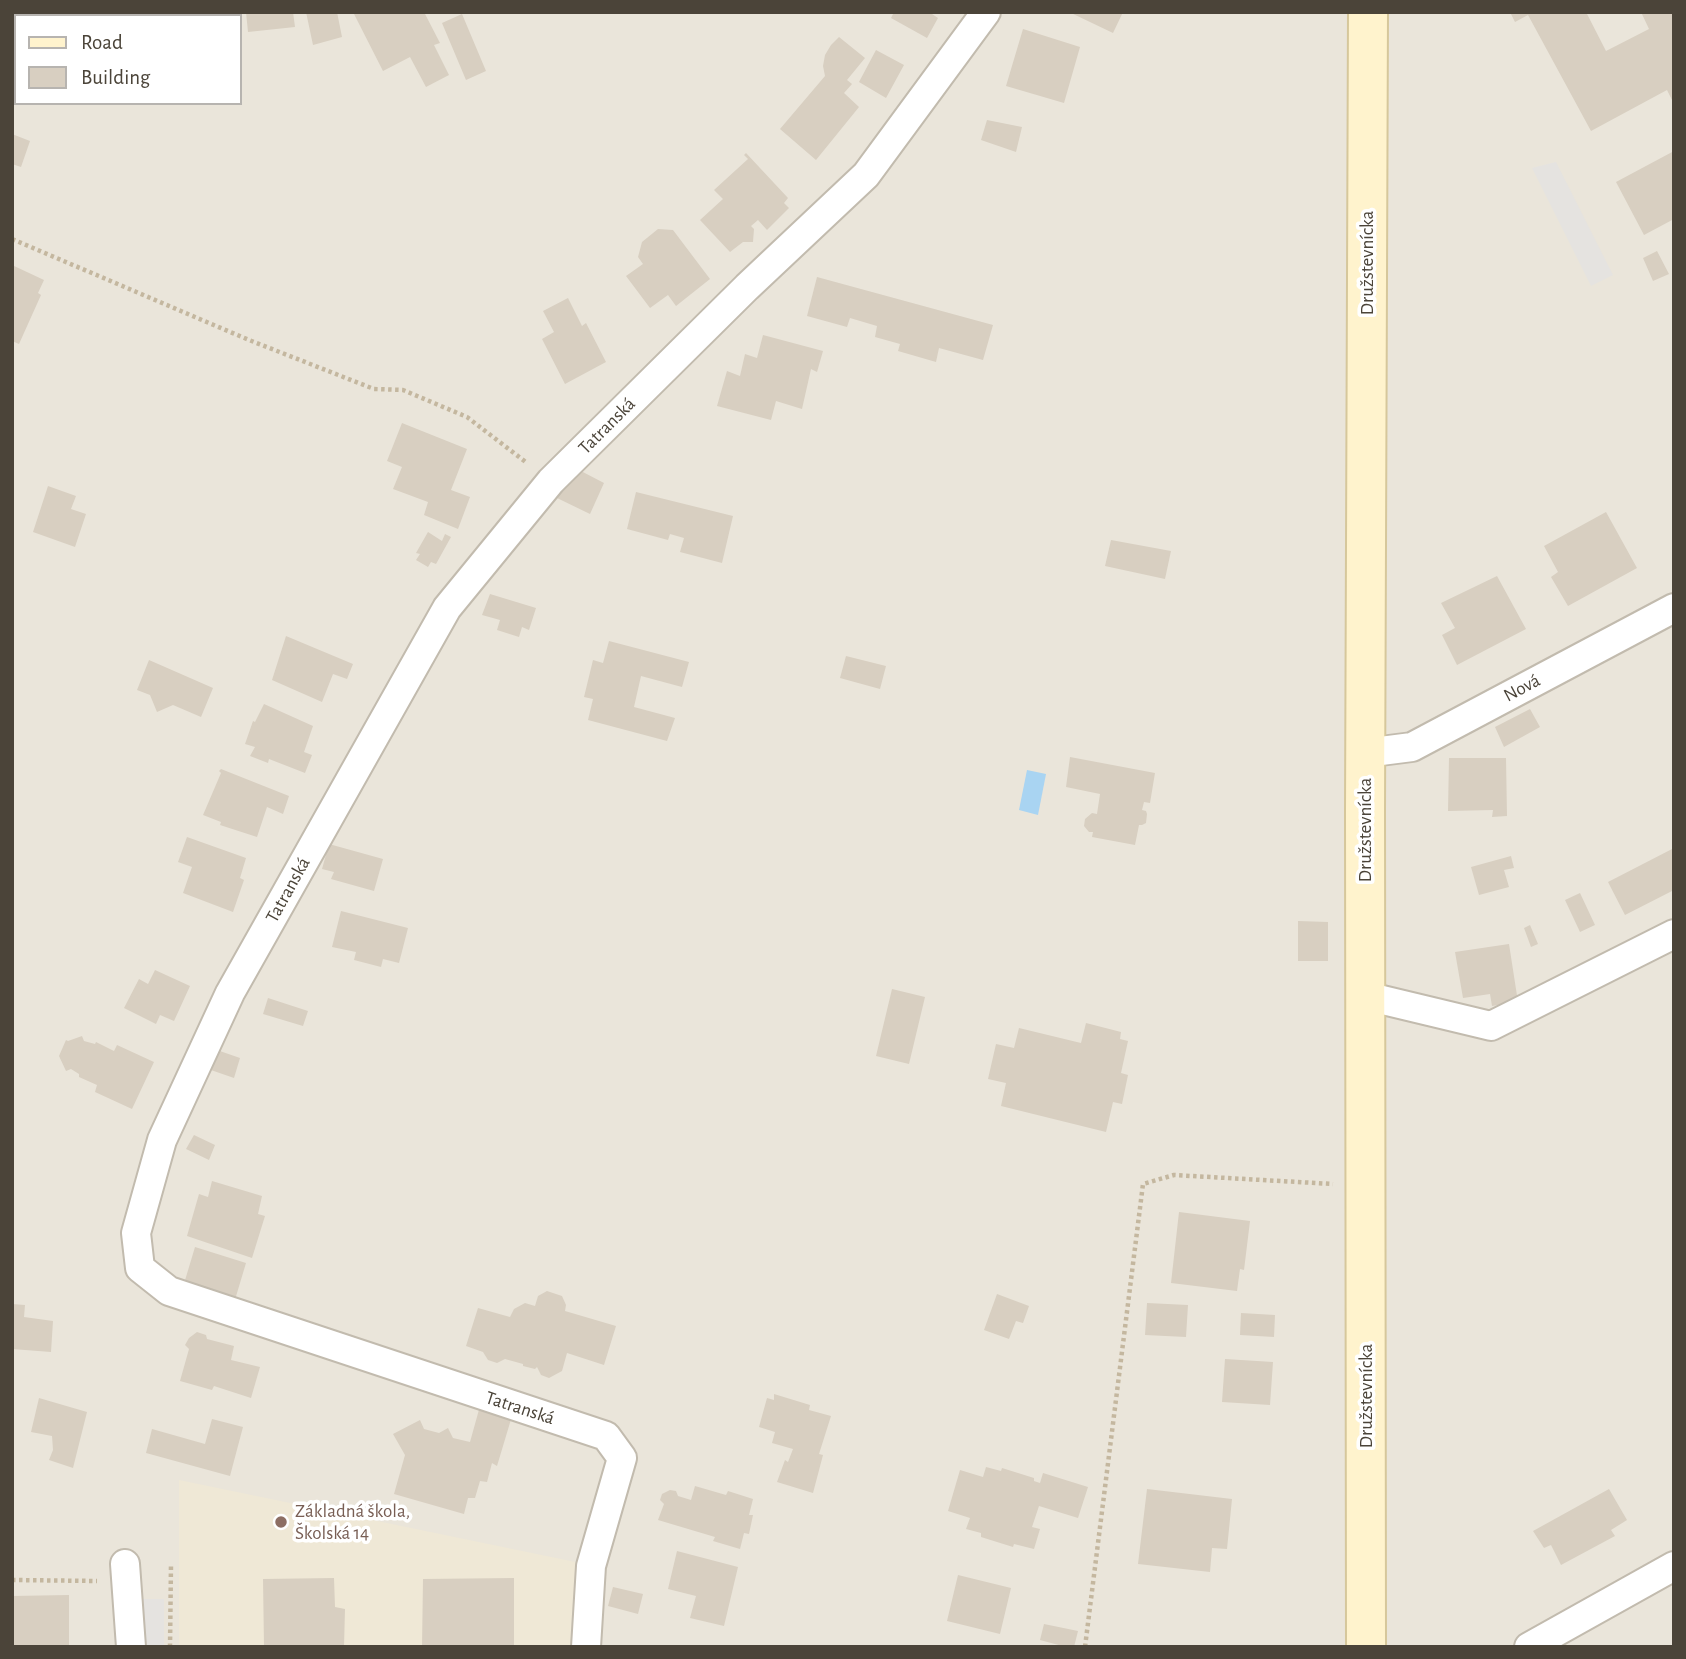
<!DOCTYPE html>
<html>
<head>
<meta charset="utf-8">
<style>
	body { margin:0 }
	#map { position:relative; width:1686px; height:1659px; overflow:hidden; background:#f6f3ec; font-family:"Alegreya Sans",sans-serif }
	canvas { display:block }
	.frame { position:absolute; inset:0; border:14px solid #4b4439; pointer-events:none }
	.legend { position:absolute; left:14px; top:14px; width:228px; height:91px; box-sizing:border-box; background:#fff; border:2px solid #b7b4b0; margin:0; padding:9px 12px; list-style:none; font-size:21px; color:#4b4439 }
	.legend li { display:flex; align-items:center; gap:14px; height:35px }
	.legend b { width:35px; border:2px solid #b7b4b0 }
</style>
</head>
<body>
<div id="map">
<canvas width="1686" height="1659"></canvas>
<div class="frame"></div>
<ul class="legend">
<li><b style="height:9px;background:#fff3cd"></b>Road</li>
<li><b style="height:19px;background:#d8cfc1"></b>Building</li>
</ul>
</div>
<script>
const c = document.querySelector('canvas').getContext('2d');
c.lineJoin = 'round';
function paint(path, color) {
  c.fillStyle = color;
  c.fill(path, 'evenodd');
}
function trace(path, color, width, dash) {
  c.strokeStyle = color;
  c.lineWidth = width;
  c.lineCap = dash ? 'butt' : 'round';
  c.setLineDash(dash || []);
  c.stroke(path);
}
function label(font, color, halo, rows, align = 'center') {
  c.font = font + ' "Alegreya Sans",sans-serif';
  c.lineWidth = 7;
  c.setLineDash([]);
  c.textBaseline = 'middle';
  c.strokeStyle = halo;
  c.fillStyle = color;
  for (const [text, x, y, turn = 0] of rows) {
    c.save();
    c.translate(x, y);
    c.rotate((+turn || 0) * Math.PI / 180);
    c.textAlign = isNaN(turn) ? turn : align;
    if (halo) c.strokeText(text, 0, 0);
    c.fillText(text, 0, 0);
    c.restore();
  }
}
paint(new Path2D(`
	M12 12H1674V1647H12ZM16 16H240V103H16Z`), '#eae5da');
paint(new Path2D(`
	M179 1480 585 1564 576 1647H179Z`), '#efe8d6');
paint(new Path2D(`
	M1556 162 1613 275 1591 286 1532 168Z
	M140 1599H164V1647H140Z`), '#e5e3e0');
paint(new Path2D(`
	M1027 770 1046 774 1038 815 1019 810Z`), '#a9d4f2');
paint(new Path2D(`
	M12 12H45V16H16V28H12Z
	M133 12H179L180 16H133Z
	M246 12H293L295 27 248 32Z
	M306 12H337L342 37 313 45Z
	M359 12H424L440 43 434 45 449 75 426 87 410 57 383 71 354 14Z
	M894 12H929L938 18 927 38 891 18Z
	M1069 12H1123L1113 33Z
	M1510 12H1586L1606 51 1649 29 1641 12H1674V104L1667 90 1591 131 1528 15 1515 22Z
	M462 14 486 71 466 80 442 23Z
	M1023 29 1080 47 1064 103 1006 86Z
	M839 37 865 58 847 80 852 84 844 93 859 107 816 160 780 129 825 76 823 66 825 55 831 45Z
	M876 50 904 65 886 98 859 82Z
	M987 120 1022 127 1016 152 981 140Z
	M12 134 30 141 21 167 12 164Z
	M1674 151V219L1644 235 1616 182Z
	M746 153 788 198 784 203 789 208 767 230 758 220 751 226 754 229 753 242H743L730 252 700 220 723 199 714 190 748 159 744 155Z
	M658 229 673 230 710 279 676 306 668 295 650 308 626 276 643 264 638 257 642 242Z
	M1657 251 1669 274 1653 281 1643 258Z
	M12 265 44 280 38 293 41 295 19 344 12 341Z
	M817 277 993 325 983 360 939 348 936 362 898 351 900 344 875 337 877 326 850 318 847 327 807 316Z
	M568 298 582 326 586 323 606 362 565 384 542 339 554 332 543 311Z
	M763 335 823 351 817 372 811 369 802 409 776 401 771 420 717 406 727 371 740 376 745 354 757 358Z
	M402 423 467 449 451 490 470 497 458 529 424 515 428 502 393 489 402 467 387 461Z
	M579 470 604 483 590 514 557 498Z
	M48 486 76 496 71 509 86 514 75 547 33 532Z
	M636 492 733 516 722 563 680 552 684 538 670 534 668 540 627 529Z
	M1606 512 1637 568 1568 606 1551 577 1558 572 1544 546Z
	M428 532 442 541 445 534 451 537 436 564 431 562 428 567 416 560 420 554 416 553Z
	M1111 540 1171 551 1165 579 1105 566Z
	M1497 576 1526 629 1457 665 1442 635 1455 628 1441 603Z
	M490 594 536 608 529 630 522 627 519 637 497 630 500 620 482 615Z
	M286 636 353 664 347 679 333 674 322 702 272 680Z
	M609 641 689 662 682 687 641 676 634 707 675 718 667 741 588 720 593 699 584 697 593 660 603 663Z
	M846 656 886 666 880 689 840 678Z
	M149 660 213 688 201 717 173 705 157 712 150 695 137 690Z
	M264 704 313 726 304 752 312 755 305 773 269 759 268 763 250 756 255 747 245 744 253 721 255 722Z
	M1530 709 1540 727 1504 747 1495 727Z
	M1070 757 1155 773 1150 803 1144 802 1142 810 1146 811 1147 814 1146 823 1142 825H1139L1135 845 1092 837 1093 832H1089L1084 826 1085 819 1092 813 1097 814 1100 794 1066 787Z
	M1449 758H1506L1507 816 1492 817 1493 810 1448 811Z
	M221 769 289 796 283 814 267 807 257 837 220 825 221 822 203 815 221 773 219 771Z
	M187 837 246 858 240 878 244 880 233 912 183 893 192 867 178 862Z
	M329 844 383 859 374 891 331 879 334 872 322 869Z
	M1674 848V890L1625 915 1608 882Z
	M1511 856 1514 868 1504 870 1509 887 1479 895 1471 867Z
	M1580 893 1595 925 1580 932 1565 900Z
	M341 911 408 928 399 963 383 959 381 967 354 960 356 952 332 947Z
	M1298 921 1328 922V961H1298Z
	M1530 925 1538 944 1531 947 1524 928Z
	M1509 944 1518 1002 1492 1006 1490 994 1463 998 1455 952Z
	M155 970 190 986 174 1021 160 1015 156 1024 124 1008 139 979 148 984Z
	M892 989 925 997 909 1064 876 1056Z
	M268 998 308 1011 303 1026 263 1014Z
	M1086 1023 1121 1032 1120 1039 1128 1041 1121 1073 1128 1075 1122 1104 1113 1102 1106 1132 1001 1106 1006 1083 988 1079 996 1044 1014 1048 1019 1028 1081 1043Z
	M82 1036 84 1041 95 1044 96 1042 114 1051 117 1045 154 1062 132 1109 95 1092 97 1085 79 1077V1074L71 1069 66 1071 59 1056 66 1040 68 1041Z
	M214 1049 240 1058 234 1078 208 1069Z
	M194 1135 215 1145 209 1160 186 1149Z
	M212 1181 262 1196 258 1214 265 1216 252 1258 187 1236 199 1194 208 1197Z
	M1179 1212 1250 1221 1244 1270 1240 1269 1237 1291 1171 1283Z
	M195 1247 246 1263 234 1303 183 1287Z
	M547 1291 562 1296 566 1305 565 1311 616 1326 604 1365 567 1353 562 1371 549 1378 541 1375 537 1367 535 1369 523 1366V1364L505 1359 497 1363 488 1360 483 1352 466 1346 478 1308 510 1317 514 1309 525 1303 535 1306 538 1296Z
	M997 1294 1029 1306 1023 1323 1016 1321 1009 1339 984 1330Z
	M1147 1303 1188 1305 1186 1337 1145 1335Z
	M12 1304 25 1305 24 1317 53 1321 51 1352 12 1349Z
	M1241 1313 1275 1315 1274 1337 1240 1335Z
	M197 1332 206 1335 207 1339 234 1346 231 1360 260 1367 251 1398 214 1386 212 1390 180 1381 189 1349 185 1345 189 1338Z
	M1225 1359 1273 1362 1270 1405 1222 1402Z
	M774 1394 810 1405 809 1410 831 1416 819 1454 823 1455 813 1493 777 1482 785 1460 788 1462 793 1449 772 1443 775 1432 759 1427 767 1398 774 1400Z
	M39 1398 87 1412 73 1468 49 1460 53 1450 52 1436 31 1432Z
	M480 1406 512 1416 497 1466 492 1463 487 1482 480 1481 475 1498H468L464 1514 394 1494 405 1455 393 1434 420 1420 424 1429 439 1433 448 1428 453 1438 470 1442Z
	M212 1419 243 1427 230 1476 146 1453 152 1429 205 1444Z
	M986 1467 1001 1471 1002 1468 1034 1478V1481L1040 1483 1043 1473 1088 1487 1078 1518 1039 1506 1032 1527 1040 1529 1034 1549 1014 1544 1013 1547 981 1537V1533L966 1529 970 1518 948 1511 960 1470 983 1477Z
	M695 1486 726 1495 728 1491 753 1499 749 1515H753L749 1534 744 1533 740 1549 713 1541 715 1537 658 1520 664 1504 660 1500 662 1494 670 1490 676 1491 678 1496 691 1500Z
	M1147 1489 1232 1499 1227 1549 1212 1548 1210 1572 1138 1564Z
	M1609 1489 1627 1520 1611 1530 1615 1536 1561 1565 1551 1545 1544 1548 1533 1531Z
	M677 1551 738 1567 724 1626 690 1618 696 1596 668 1589Z
	M958 1575 1011 1588 1000 1634 947 1621Z
	M334 1578 335 1607 345 1609 344 1647H264L263 1579Z
	M514 1578V1647H422L423 1579Z
	M613 1587 643 1594 638 1614 608 1606Z
	M69 1595V1647H12V1596Z
	M1044 1624 1078 1631 1074 1647H1066L1040 1640Z`), '#d8cfc1');
const street = new Path2D(`
	M1365 753 1412 747 1674 608
	M1366 996 1491 1026 1674 934
	M125 1564 131 1647
	M586 1647 591 1566 622 1458 606 1436 169 1291 140 1268 136 1233 162 1140 230 993 447 608 551 481 747 287 866 175 986 12
	M1529 1647 1674 1566`);
const secondary = new Path2D(`
	M1366 1647 1365 809 1368 12`);
trace(street, '#c2bbae', 32);
trace(secondary, '#d6c79b', 42);
trace(new Path2D(`
	M12 239 249 340 374 389 403 390 467 417 527 463
	M12 1580 97 1581
	M170 1647 171 1564
	M1085 1647 1143 1184 1174 1175 1333 1184`), '#c4b79f', 4.5, [3.5, 3.5]);
trace(street, '#fff', 28);
trace(secondary, '#fff3cd', 38);
for (const [x, y, r, color] of [
	[281,1522,7,"#8d6e63"]
]) {
  const dot = new Path2D();
  dot.arc(x, y, r, 0, 2 * Math.PI);
  c.fillStyle = color;
  c.fill(dot);
  trace(dot, '#fff', 2.5);
}
label('19px', '#4b4439', '#fff', [
	["Družstevnícka",1367,263,-90],
	["Tatranská",607,426,-45],
	["Nová",1522,688,-28],
	["Družstevnícka",1365,830,-90],
	["Tatranská",288,890,-61],
	["Družstevnícka",1366,1396,-90],
	["Tatranská",520,1408,18]
]);
label('19px', '#785e54', '#fff', [
	["Základná škola,",295,1511],
	["Školská 14",295,1533]
], 'left');
</script>
</body>
</html>
